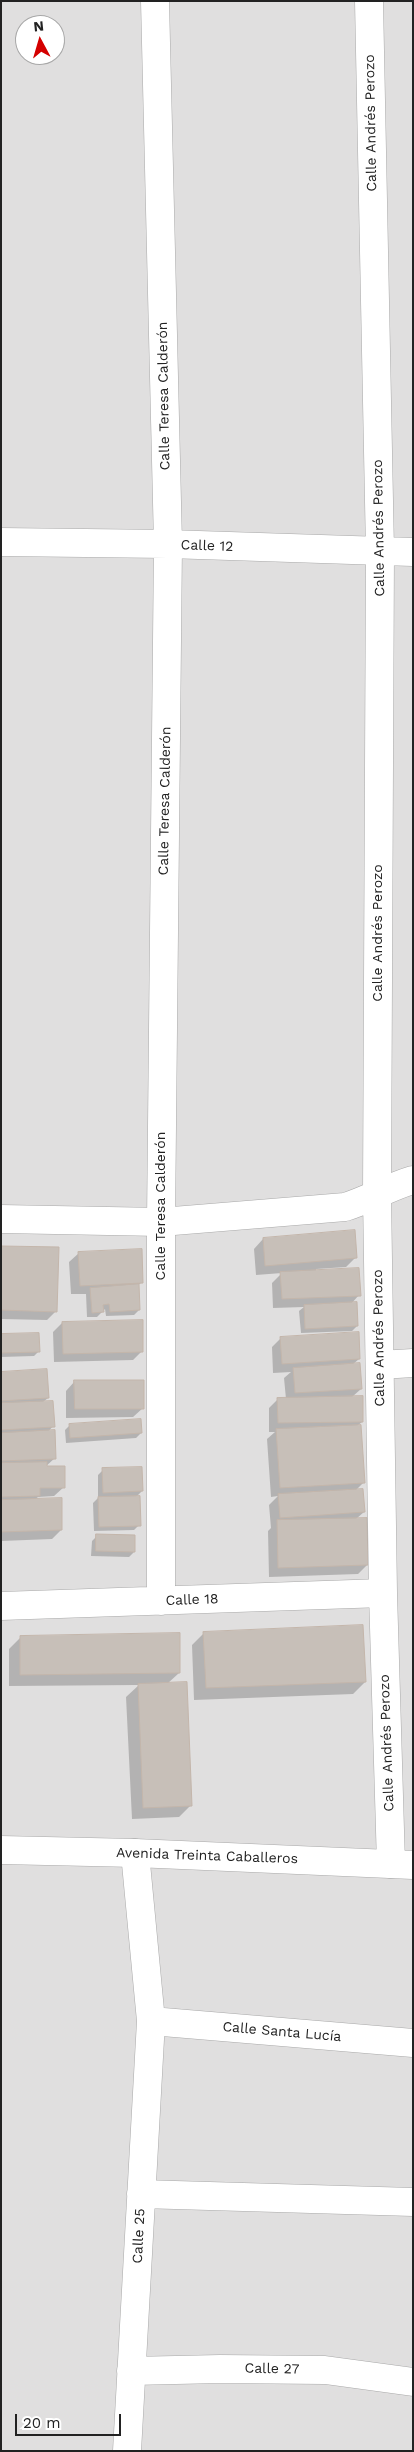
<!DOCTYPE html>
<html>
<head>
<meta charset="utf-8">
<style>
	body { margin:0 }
	#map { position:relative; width:414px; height:2452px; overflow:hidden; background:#f2efe9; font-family:"Work Sans",sans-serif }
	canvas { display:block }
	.frame { position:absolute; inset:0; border:2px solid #222; pointer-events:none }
	.north { position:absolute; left:15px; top:15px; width:50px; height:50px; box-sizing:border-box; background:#fff; border:1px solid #a7a7a7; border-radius:50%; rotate:354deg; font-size:14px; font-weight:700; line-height:20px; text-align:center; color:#222 }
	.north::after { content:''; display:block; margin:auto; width:18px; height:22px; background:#d40000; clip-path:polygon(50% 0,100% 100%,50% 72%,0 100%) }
	.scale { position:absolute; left:15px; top:2414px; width:106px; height:22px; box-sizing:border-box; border:2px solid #222; border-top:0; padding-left:6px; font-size:15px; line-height:18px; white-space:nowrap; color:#222; -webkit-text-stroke:4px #fff; paint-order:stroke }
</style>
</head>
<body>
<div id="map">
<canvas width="414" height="2452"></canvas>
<div class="frame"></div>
<div class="north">N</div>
<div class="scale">20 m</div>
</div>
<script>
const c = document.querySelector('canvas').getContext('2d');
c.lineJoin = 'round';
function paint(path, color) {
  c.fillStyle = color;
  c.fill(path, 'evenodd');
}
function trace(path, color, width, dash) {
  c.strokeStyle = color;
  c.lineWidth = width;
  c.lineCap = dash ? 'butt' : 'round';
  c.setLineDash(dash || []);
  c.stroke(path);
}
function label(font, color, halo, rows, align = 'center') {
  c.font = font + ' "Work Sans",sans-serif';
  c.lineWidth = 5;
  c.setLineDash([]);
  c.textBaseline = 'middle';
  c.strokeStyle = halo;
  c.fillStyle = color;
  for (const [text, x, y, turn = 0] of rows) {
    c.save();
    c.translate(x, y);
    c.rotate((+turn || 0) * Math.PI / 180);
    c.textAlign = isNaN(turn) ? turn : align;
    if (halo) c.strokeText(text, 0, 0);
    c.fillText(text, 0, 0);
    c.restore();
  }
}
paint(new Path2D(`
	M1 1H413V2451H1ZM25 25H55V55H25Z`), '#e0dfdf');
paint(new Path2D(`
	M263 1239 356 1257 346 1267 316 1269V1272L359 1295 351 1304 357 1326 352 1331 301 1333 299 1311 304 1307 273 1308 272 1283 282 1273 256 1275 254 1249Z
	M1 1247 56 1311 47 1320 1 1319Z
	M79 1253 142 1282 137 1286 139 1310 134 1315 106 1316 105 1309 97 1317H87L86 1294H71L69 1262Z
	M62 1323 142 1351 133 1360 54 1362 53 1332Z
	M1 1335 39 1351 34 1356 1 1357Z
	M281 1338 359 1359 352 1365 361 1389 352 1397 362 1422 357 1426 363 1483 356 1490 364 1512 356 1519 367 1565 358 1574 269 1577 268 1531 271 1528 269 1505 278 1496 271 1497 267 1439 275 1432H269V1408L278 1399H286L284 1378 291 1372 273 1373 272 1347Z
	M1 1373 48 1398 43 1402 53 1426 48 1432 55 1458 45 1467 64 1487 54 1496 38 1497 34 1500 61 1530 52 1539 1 1541Z
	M75 1381 143 1408 133 1417 66 1418V1391Z
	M70 1425 141 1433 136 1438 66 1443 65 1430Z
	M103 1470 142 1491 135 1498 139 1525 134 1530 94 1531 93 1503 98 1498V1475Z
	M97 1536 134 1552 129 1557 91 1556 92 1541Z
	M204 1633 365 1682 353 1694 194 1700 192 1645Z
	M21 1637 179 1673 167 1684 191 1805 179 1817 132 1819 126 1697 139 1685 9 1686V1649Z`), '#0003');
const building = new Path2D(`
	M355 1230 357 1258 265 1266 263 1238Z
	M1 1246 59 1247 57 1312 1 1310Z
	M142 1249 143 1283 80 1286 78 1252Z
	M359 1268 361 1296 282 1299 280 1272Z
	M139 1284 140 1310 110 1312 109 1304 103 1305 104 1312 92 1313 90 1288Z
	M357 1302 358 1326 305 1329 304 1305Z
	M143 1320V1352L63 1354 62 1322Z
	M359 1332 360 1359 282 1364 280 1337Z
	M39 1333 40 1352 1 1353V1334Z
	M360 1363 362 1389 295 1393 293 1368Z
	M47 1369 49 1398 1 1401V1372Z
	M74 1380H144V1409H75Z
	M363 1396V1422L278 1423 277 1398Z
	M53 1401 55 1427 1 1430V1403Z
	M141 1419 142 1433 70 1438 69 1424Z
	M361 1425 365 1483 280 1488 276 1429Z
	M55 1430 56 1459 1 1461V1433Z
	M47 1462V1466H65V1488H40V1496L1 1497V1463Z
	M142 1467 143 1491 103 1493 102 1468Z
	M363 1489 365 1512 280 1518 278 1494Z
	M140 1496 141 1526 99 1527 98 1497Z
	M62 1498V1530L1 1532V1500Z
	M367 1518 368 1565 278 1568 277 1520Z
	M96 1534 135 1535V1552L96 1551Z
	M363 1625 366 1682 206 1688 203 1632Z
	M180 1633V1673L20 1675V1636Z
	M187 1682 192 1806 143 1808 138 1684Z`);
paint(building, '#c7bfb8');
trace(building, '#c4b6ab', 1);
const minor = new Path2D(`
	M155 1 168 544 161 1222V1601
	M369 1 380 551 377 1194 383 1593 391 1864
	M1 542 168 544 413 552
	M1 1219 161 1222 345 1207C368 1200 389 1187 413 1180
	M380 1365 413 1363
	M1 1606 383 1593
	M151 2021 413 2043
	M141 2194 413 2202
	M131 2371 220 2369 325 2370 413 2382
	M127 2451 151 2021 135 1853`);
const tertiary = new Path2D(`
	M1 1850 135 1853 413 1865`);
trace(minor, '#a9a9a9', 29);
trace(tertiary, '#a9a9a9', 29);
trace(minor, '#fff', 28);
trace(tertiary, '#fff', 28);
label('14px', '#222', '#fff', [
	["Calle Andrés Perozo",371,123,-91],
	["Calle Teresa Calderón",164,396,-91],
	["Calle Andrés Perozo",379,528,-91],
	["Calle 12",207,546,2],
	["Calle Teresa Calderón",165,801,-89],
	["Calle Andrés Perozo",378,933,-90],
	["Calle Teresa Calderón",161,1206,-90],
	["Calle Andrés Perozo",379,1338,-91],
	["Calle 18",192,1600,-2],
	["Calle Andrés Perozo",387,1743,-92],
	["Avenida Treinta Caballeros",207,1856,2],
	["Calle Santa Lucía",282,2032,5],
	["Calle 25",139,2236,-87],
	["Calle 27",272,2369,1]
]);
</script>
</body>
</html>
